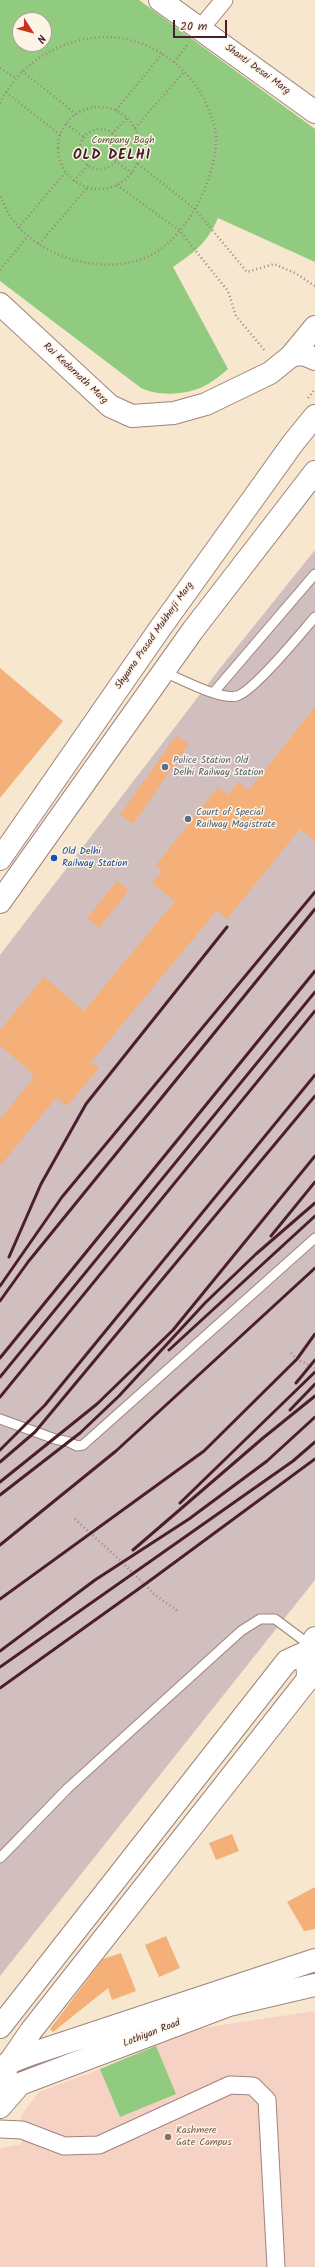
<!DOCTYPE html>
<html>
<head>
<meta charset="utf-8">
<style>
	body { margin:0 }
	#map { position:relative; width:315px; height:2267px; overflow:hidden; background:#f6e7ce; font-family:Kalam,sans-serif }
	canvas { display:block }
	.north { position:absolute; left:12px; top:12px; width:40px; height:40px; box-sizing:border-box; background:#fcf5e5; border:1px solid #b59f9b; border-radius:50%; rotate:126deg; font-size:11px; font-weight:700; line-height:16px; text-align:center; color:#4a1f2b }
	.north::after { content:''; display:block; margin:auto; width:14px; height:18px; background:#c8321e; clip-path:polygon(50% 0,100% 100%,50% 72%,0 100%) }
	.scale { position:absolute; left:173px; top:20px; width:54px; height:18px; box-sizing:border-box; border:2px solid #4a1f2b; border-top:0; padding-left:5px; font-size:12px; line-height:14px; white-space:nowrap; color:#4a1f2b; -webkit-text-stroke:3px #fcf5e5; paint-order:stroke }
</style>
</head>
<body>
<div id="map">
<canvas width="315" height="2267"></canvas>
<div class="north">N</div>
<div class="scale">20 m</div>
</div>
<script>
const c = document.querySelector('canvas').getContext('2d');
c.lineJoin = 'round';
function paint(path, color) {
  c.fillStyle = color;
  c.fill(path, 'evenodd');
}
function trace(path, color, width, dash) {
  c.strokeStyle = color;
  c.lineWidth = width;
  c.lineCap = dash ? 'butt' : 'round';
  c.setLineDash(dash || []);
  c.stroke(path);
}
function label(font, color, halo, rows, align = 'center') {
  c.font = font + ' Kalam,sans-serif';
  c.lineWidth = 3;
  c.setLineDash([]);
  c.textBaseline = 'middle';
  c.strokeStyle = halo;
  c.fillStyle = color;
  for (const [text, x, y, turn = 0] of rows) {
    c.save();
    c.translate(x, y);
    c.rotate((+turn || 0) * Math.PI / 180);
    c.textAlign = isNaN(turn) ? turn : align;
    if (halo) c.strokeText(text, 0, 0);
    c.fillText(text, 0, 0);
    c.restore();
  }
}
paint(new Path2D(`
	M315 2011V2267H0V2148L22 2144 21 2116 39 2092 100 2069 189 2030Z`), '#f6d2c5');
paint(new Path2D(`
	M315 550V1580L0 1976V955L221 667Z`), '#d1bfbf');
paint(new Path2D(`
	M0 0H139L315 129V262L218 218C207 243 195 252 173 267L228 369C222 374 215 380 208 384 190 395 160 397 141 388L0 281ZM20 20H44V44H20Z
	M156 2046 176 2094 120 2117 100 2069Z`), '#90cb7f');
paint(new Path2D(`
	M0 668 63 721 0 798Z
	M315 707V841L300 829 227 919 217 910 91 1062 99 1068 67 1106 56 1098 0 1166V1119L33 1079 31 1077 34 1074 0 1046V1030L44 977 84 1011 175 901 152 883 162 870 156 865 218 787 228 795 238 782 249 790Z
	M176 736 189 744 133 824 120 815Z
	M117 881 129 890 99 928 87 918Z
	M232 1834 239 1851 216 1860 209 1843Z
	M315 1887V1929L304 1931 287 1902Z
	M166 1936 180 1968 159 1977 145 1945Z
	M121 1953 136 1991 112 2000 108 1988 53 2032 50 2029 103 1959Z`), '#f4b078');
const lane = new Path2D(`
	M164 672C181 679 219 700 237 696 254 691 301 633 315 617
	M214 692 315 574
	M0 1419 55 1439 69 1442 77 1446 83 1445 315 1238
	M0 1858 68 1788 241 1631 260 1619H275L310 1645`);
const street = new Path2D(`
	M200 29 224 0
	M0 2129 22 2130 64 2146 99 2145 230 2085 253 2086 267 2100 276 2267`);
const secondary = new Path2D(`
	M160 0 315 112
	M0 304 110 406 132 416 174 413 206 404 270 373 291 356 299 354 306 355 315 359
	M291 356 315 327
	M0 859 161 627 293 443 315 416
	M0 902 193 630 315 472
	M0 2027 287 1661 307 1652
	M8 2063 28 2055 315 1960
	M0 2083 9 2063 31 2031 308 1679 307 1652 315 1638
	M0 2107 20 2084 229 2005 315 1985`);
trace(lane, '#a0837c', 11);
trace(street, '#a0837c', 19);
trace(secondary, '#a0837c', 24);
trace(new Path2D(`
	M174 62 189 43
	M0 68 16 78
	M22 71 76 114
	M6 92 60 135
	M0 103C20 64 57 40 101 37 151 35 196 70 211 116 214 124 217 135 216 143 214 183 186 238 149 256 125 268 92 266 67 258 36 247 11 227 0 195
	M58 148a41 41 0 1 1 82 0a41 41 0 1 1-82 0Z
	M116 110 163 53
	M66 124 84 137
	M135 128 184 72
	M80 149a20 20 0 1 1 40 0a20 20 0 1 1-40 0Z
	M112 134 127 118
	M115 161 132 173
	M138 164 195 209 247 272 274 264 295 273 315 286
	M74 181 88 165
	M117 185 179 230 228 291 236 316 266 352
	M18 228 65 173
	M39 244 87 188
	M0 270 28 236
	M308 398 315 389
	M291 1353 297 1359 315 1368
	M75 1519 122 1562 155 1595 179 1612`), '#a0837c', 2.5, [1, 3]);
trace(lane, '#fff', 9);
trace(street, '#fff', 17);
trace(secondary, '#fff', 22);
trace(new Path2D(`
	M271 1236 315 1182
	M9 1257 41 1184 86 1104 227 927
	M0 1286 62 1197 315 892
	M0 1301 28 1262 315 909
	M169 1350 315 1216
	M0 1358 315 971
	M0 1377 315 992
	M296 1383 315 1360
	M0 1397 315 1011
	M290 1410 315 1384
	M0 1450 45 1405 315 1075
	M0 1462 35 1432 315 1096
	M0 1482 97 1404 173 1330 315 1156
	M0 1495 80 1433 119 1396 205 1303 256 1254 315 1203
	M180 1503 315 1372
	M0 1545 116 1451 315 1268
	M133 1550 263 1438 315 1396
	M0 1599 204 1451 297 1359 315 1334
	M0 1651 95 1580 189 1519 267 1461 315 1417
	M0 1667 293 1461 315 1442
	M0 1688 144 1585 315 1459`), '#4a1f2b', 3);
for (const [x, y, r, color] of [
	[165,767,4,"#5c6f8a"],
	[188,819,4,"#5c6f8a"],
	[54,858,4,"#1a4fb4"],
	[168,2137,4,"#8d6e63"]
]) {
  const dot = new Path2D();
  dot.arc(x, y, r, 0, 2 * Math.PI);
  c.fillStyle = color;
  c.fill(dot);
  trace(dot, '#fcf5e5', 1.5);
}
label('10px', '#4a1f2b', '#fcf5e5', [
	["Shanti Desai Marg",257,70,36],
	["Rai Kedarnath Marg",75,374,43],
	["Shyama Prasad Mukherji Marg",155,636,-55],
	["Lothiyan Road",152,2034,-21]
]);
label('10px', '#5f5344', '#fcf5e5', [
	["Company Bagh",123,141]
]);
label('10px', '#4e5e75', '#fcf5e5', [
	["Police Station Old",173,761],
	["Delhi Railway Station",173,773],
	["Court of Special",196,813],
	["Railway Magistrate",196,825]
], 'left');
label('10px', '#164399', '#fcf5e5', [
	["Old Delhi",62,852],
	["Railway Station",62,864]
], 'left');
label('10px', '#785e54', '#fcf5e5', [
	["Kashmere",176,2131],
	["Gate Campus",176,2143]
], 'left');
c.letterSpacing = '1px';
label('bold 14px', '#4a1f2b', '#fcf5e5', [
	["OLD DELHI",112,157]
]);
c.letterSpacing = '0px';
</script>
</body>
</html>
